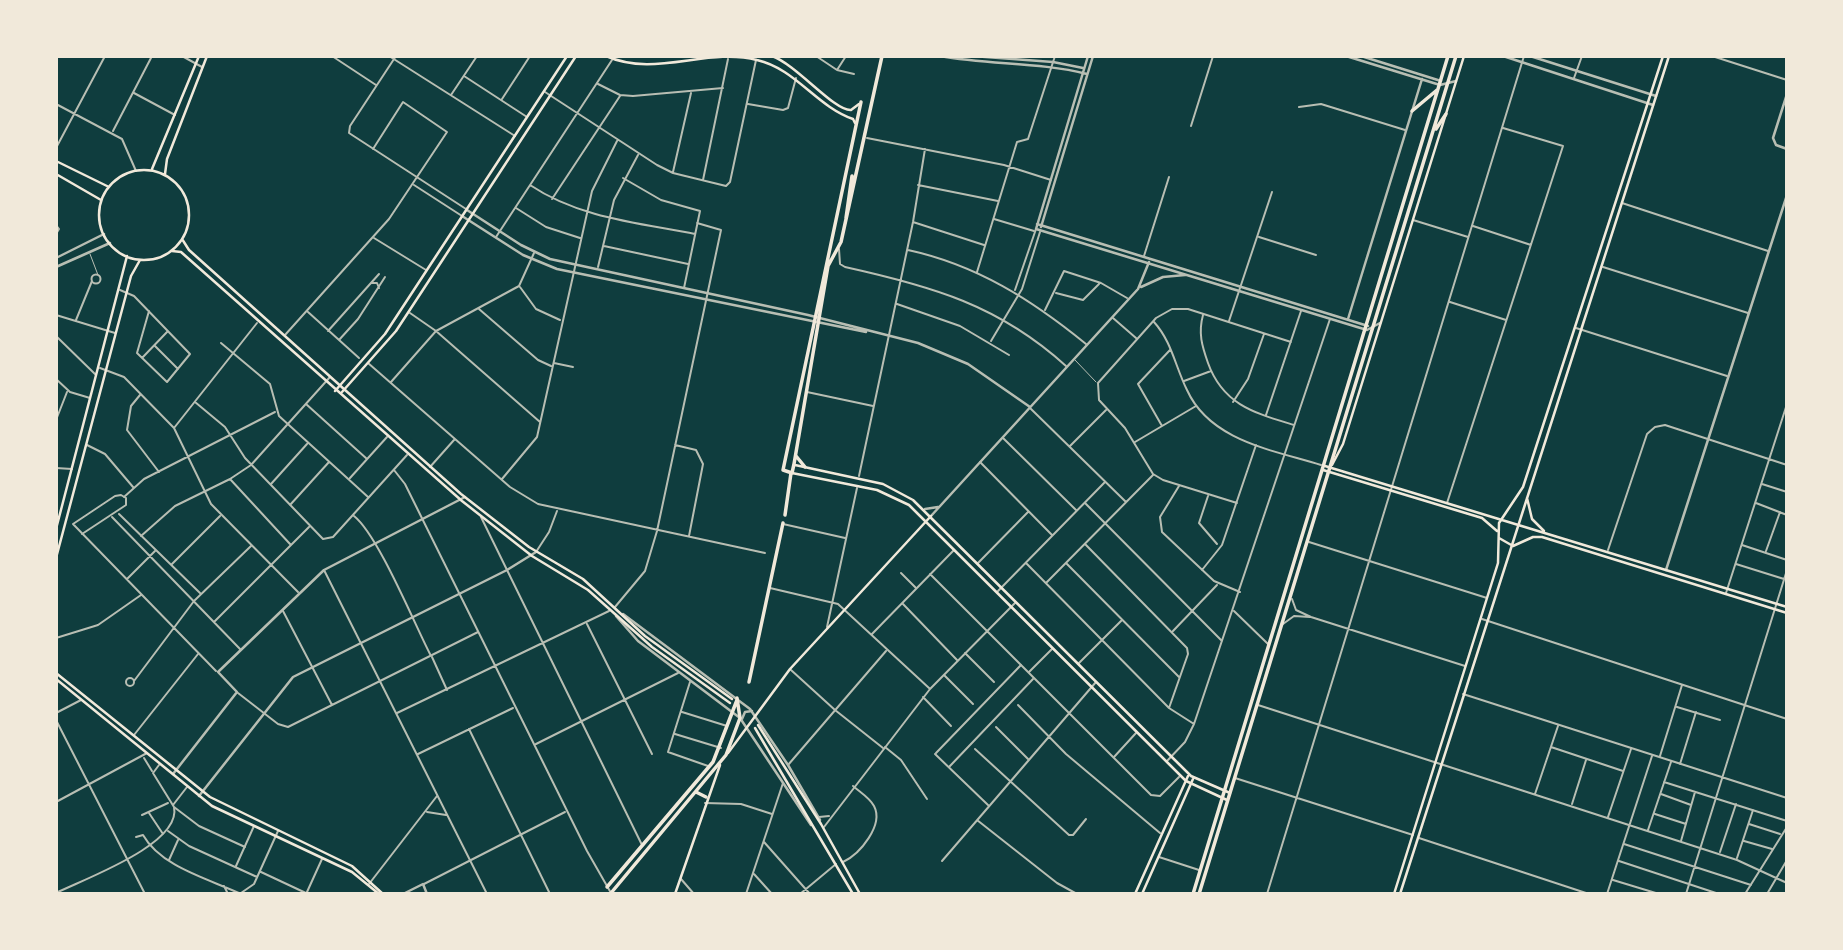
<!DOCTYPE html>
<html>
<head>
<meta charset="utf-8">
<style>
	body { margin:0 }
	#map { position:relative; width:1843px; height:950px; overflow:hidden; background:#0f3d3e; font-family:Jost,sans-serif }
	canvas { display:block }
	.frame { position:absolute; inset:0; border:58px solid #f1e9da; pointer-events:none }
</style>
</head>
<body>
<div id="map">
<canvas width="1843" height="950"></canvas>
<div class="frame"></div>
</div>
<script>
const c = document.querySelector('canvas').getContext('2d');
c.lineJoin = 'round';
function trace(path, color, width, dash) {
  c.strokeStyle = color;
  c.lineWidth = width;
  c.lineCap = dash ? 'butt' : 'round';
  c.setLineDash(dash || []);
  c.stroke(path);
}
trace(new Path2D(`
	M90 254 98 275
	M1075 360 1096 382`), '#b8beb3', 1);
trace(new Path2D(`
	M994 219 1034 231
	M374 238 426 270
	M901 573 916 588
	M432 657 447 690
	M1029 672 1052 649
	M936 753 1021 665
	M1114 757 1136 733
	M949 767 1033 679`), '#b8beb3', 2);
trace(new Path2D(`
	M182 56 202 67
	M332 56 376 85
	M389 56 515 136
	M396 56 350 126 349 133 466 209
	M816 56 837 70 854 74
	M1712 56 1787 80
	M837 70 846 56
	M464 76 527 117
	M1574 78 1582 56
	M598 84 620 95 633 96 723 88
	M545 92 657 165 673 173 726 186 730 182 756 60
	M134 93 175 115
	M451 95 477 56
	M502 99 530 56
	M56 104 122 139 136 171
	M748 104 783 110 788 108 796 78
	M1299 107 1321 104 1405 130
	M1191 126 1213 56
	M113 131 152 56
	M867 138 1004 165 1051 180
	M56 148 105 56
	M673 172 691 93
	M623 178 661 200 700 211 684 288
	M703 180 728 59
	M414 185 462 216
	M530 185C579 218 639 223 695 234
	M918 185 998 201
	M552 199 620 96
	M1622 203 1768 251
	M516 208 546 227 580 238
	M1413 220 1468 237
	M913 222 984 245
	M56 225 59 229 56 234
	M1473 226 1531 245
	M496 237 612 60
	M1259 237 1316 255
	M604 246 688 264
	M839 249 840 264 845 267C931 286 999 305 1066 366
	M908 250C977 265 1032 300 1086 344
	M1144 256 1169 177
	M598 267 614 200 638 155
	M1603 267 1748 313
	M977 272 1017 142 1028 139 1055 56
	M91.5 279a4.5 4.5 0 1 1 9 0a4.5 4.5 0 1 1-9 0Z
	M372 283H377L379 288
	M520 287 536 309 560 320
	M120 290 134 296 190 354 167 382 137 353 149 311
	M1015 290 1036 229
	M1056 293 1083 300 1099 284
	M1450 302 1506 320
	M897 304 960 326 1009 355
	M479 309 538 360 551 366
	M1045 310 1064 271 1101 283 1127 298
	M308 312 359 358
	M410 313 436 331 540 422
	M56 315 115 333
	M1203 315C1198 333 1202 346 1208 363 1223 405 1255 413 1294 425
	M1113 318 1136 338
	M76 320 92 281
	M1229 321 1272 192
	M1154 322C1172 342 1175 366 1187 390 1210 441 1273 450 1321 465
	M1576 328 1727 376
	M328 331 379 274
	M285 335 389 219 447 132 403 102 373 149
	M56 336 96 375
	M339 340 358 319 385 277
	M991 341 1022 289 1040 232
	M221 343 270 384 279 416 368 497
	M155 346 178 369
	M142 358 167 332
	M368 363 510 487 538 504 765 553
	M554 363 573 367
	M100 368 124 377 174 428 211 504 298 592
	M56 379 70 392 90 398
	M1184 381 1211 371
	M391 382 436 331 519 286 534 253
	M807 392 873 406
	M140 395 131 406 127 430 159 472
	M195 402 225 427 245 458 323 539 333 537 407 455
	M1233 402 1248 379 1264 334
	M306 404 367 459
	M1030 408 1126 502
	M1266 415 1301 311
	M56 420 67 392
	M56 421V432
	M1162 426 1138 384 1170 350
	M174 428 257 323
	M1003 438 1076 510
	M1135 442 1196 406
	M87 445 105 454 133 487
	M675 445 696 450 703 464 689 536
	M1070 446 1106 410
	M980 462 1052 535
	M430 467 454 440
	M56 468 72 469
	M394 470 405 484 587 851 611 893
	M859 476 913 222 925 149
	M350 478 387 437
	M230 479 290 544
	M502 479 537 437 592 191 617 141
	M271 484 307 444
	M1762 484 1787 492
	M1179 486 1160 517 1162 532 1214 581 1240 592
	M1208 496 1199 523 1217 544
	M124 497 144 479 275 412
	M1085 503 1222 641
	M1237 503 1163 480 1153 474 1125 428 1099 400 1098 383 1156 318 1172 309H1188L1291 342
	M1447 503 1563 146 1503 128
	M1756 503 1787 515
	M290 505 329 462
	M119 514 200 593
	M354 516C378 535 414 623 430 654
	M112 517 240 649
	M481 517 642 845
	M73 524 216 671
	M73 524 115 496 121 495 126 498V505L82 534
	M783 524 845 538
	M141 536 175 506 230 479 251 465 330 377
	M1309 542 1487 598
	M1085 544 1187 648 1188 654 1169 708
	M1742 545 1787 560
	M1608 550 1647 434 1655 427 1665 425 1787 465
	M1766 551 1780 512
	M536 552 549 532 557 511
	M978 563 1028 512
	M1026 563 1169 708 1194 724
	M1066 563 1179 677
	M172 564 220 516
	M1736 564 1784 579
	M324 570 487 894
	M1202 570 1222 545 1256 445
	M930 574 1151 795 1160 796 1179 777
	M127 579 155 551
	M1046 583 1153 475
	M770 588 838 604 929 688
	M998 591 1105 482
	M1726 593 1787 404
	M1292 599 1296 610 1311 617 1465 666
	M903 604 957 660
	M615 607 645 571 657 531 721 230 697 223
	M283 611 332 705
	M1234 611 1268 644
	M1482 619 1787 719
	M214 622 309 527
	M587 624 652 754
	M1283 624 1294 616 1310 617
	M827 627 857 488
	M1173 631 1217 585
	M872 634 954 550
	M56 638 98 625 141 595
	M965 653 994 682
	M1079 663 1122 620
	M791 670 835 710 883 748
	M944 675 973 704
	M126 682a4 4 0 1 1 8 0a4 4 0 1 1-8 0Z
	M134 681 194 601 251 546
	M690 682 668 752 708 766
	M238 693 278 724 288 727 478 632
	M1463 694 1787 798
	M923 697 951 726
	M1018 705 1066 754 1160 833
	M1258 705 1737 860 1787 883
	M1677 707 1720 720
	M682 712 727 726
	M56 713 81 700
	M397 713 609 611
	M56 720 145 894
	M996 727 1028 759
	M469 729 550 894
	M675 734 721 748
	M134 735 198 654
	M536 744 678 673
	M885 747 901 760 927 799
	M1551 747 1623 771
	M975 749 1069 835H1073L1086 819
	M418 754 513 708
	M935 754 988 805
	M1660 756 1682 685
	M144 758 152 771
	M1167 761 1185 742 1194 724 1330 319
	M1680 764 1696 712
	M159 765 153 773 174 807 199 826 245 847
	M788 765 886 651
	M1235 778 1413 835
	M1664 782 1787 821
	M1535 794 1558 726
	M1661 794 1691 805
	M56 802 147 753
	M705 803 741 804 772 814
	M1572 804 1586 760
	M173 805 187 787
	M427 812 446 815
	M149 813 163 834
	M1655 814 1686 824
	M142 815 168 803
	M819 817 829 816
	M1608 817 1631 749
	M977 820 1057 883 1077 894
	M1749 824 1780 834
	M824 827 930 689 1015 603
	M1648 830 1671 762
	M168 831 189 846 257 877
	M136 837 143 835C161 867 209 879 241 894
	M1419 838 1589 894
	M1681 841 1695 792
	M1744 841 1772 849
	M764 842 810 894
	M1624 844 1751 885
	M1720 852 1736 804
	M1159 857 1199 870
	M1737 858 1753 810
	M169 860 178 840
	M942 861 1096 682
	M1619 861 1719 894
	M843 862C860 854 884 825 874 806 870 798 860 792 853 786
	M236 866 254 826
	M261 872 308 894
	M754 874 772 894
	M681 879 694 894
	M1613 880 1659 894
	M369 884 437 796
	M424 884 565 812
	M224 886 228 894
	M307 892 322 859
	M56 893C84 879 182 844 174 807
	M241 893 254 884 278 831
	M746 894 783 783
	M800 894 836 864
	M1267 894 1524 56
	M1607 894 1652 756
	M1686 894 1787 570
	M1745 894 1787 827
	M1767 894 1787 860`), '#b8beb3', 2);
trace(new Path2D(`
	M940 56C989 65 1040 62 1087 74
	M972 56 1053 62 1083 68
	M1088 56 1036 229 1367 330 1380 323
	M1346 56 1440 85 1456 81
	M1361 56 1441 81
	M1503 56 1653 105
	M1530 56 1656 96
	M1787 94 1773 138 1776 145 1787 149
	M467 210 521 245 550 259 808 315 918 343 968 364 1030 407
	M462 216 523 255 557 269 866 332
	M1037 224 1368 326
	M1041 227 1093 56
	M56 258 104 234
	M56 267 110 243
	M1141 287 1163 277 1185 275
	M1348 319 1422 79
	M925 509 938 507
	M931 516 1138 289 1149 262
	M1666 570 1787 195
	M623 614 750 709 788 765 820 820
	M616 616 638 641 740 718 811 825
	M742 719 745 712 752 711
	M173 774 237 692 218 672 324 570 465 497
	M199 796 293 677 507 570 536 552
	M403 894 423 884 427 894`), '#b8beb3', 2.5);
trace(new Path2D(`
	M606 56C655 78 707 47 757 60 796 69 816 106 853 119L855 123
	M632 56H662
	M772 56C797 65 834 111 851 110L859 104
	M56 161 109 187
	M152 169 199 56
	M99 215a45 45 0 1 1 90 0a45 45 0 1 1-90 0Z
	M56 174 101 200
	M165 174 167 159 207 56
	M182 239 189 250 461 494 529 547 583 579 645 636 732 699
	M172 251 181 252 462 501 532 556 588 590 652 647 730 703
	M335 391 385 334 567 56
	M342 392 396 331 576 56
	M795 465 883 484 913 500 1191 776 1230 793
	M1332 465 1343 444 1464 56
	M1325 466 1787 607
	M1323 470 1482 518 1497 531
	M792 473 877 490 909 505 1186 781 1227 800
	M1527 498 1532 519 1544 531
	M56 529 127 256
	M1499 538 1513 546 1533 537H1542L1787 613
	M56 558 131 276 140 260
	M56 673 210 797 352 866 383 894
	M56 679 212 806 352 872 379 894
	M758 725 821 824 860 894
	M755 728 853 894
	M728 753 790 669 931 516
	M675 894 720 765
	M1135 894 1188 776
	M1142 894 1193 779
	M1394 894 1498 563 1499 523 1523 487 1663 56
	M1400 894 1669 56`), '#f1e9da', 2.5);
trace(new Path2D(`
	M1412 111 1437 90
	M1436 129 1446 114
	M846 218 852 176
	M796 456 805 467
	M794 464 828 266 841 242 882 56
	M794 464 792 473 783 470 861 102
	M785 515 791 473
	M749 682 783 523
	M696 792 706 797
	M607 887 713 762 737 700
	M611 893 726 755 740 718 737 698
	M1193 894 1448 56
	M1199 894 1456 56`), '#f1e9da', 3.5);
</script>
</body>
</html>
